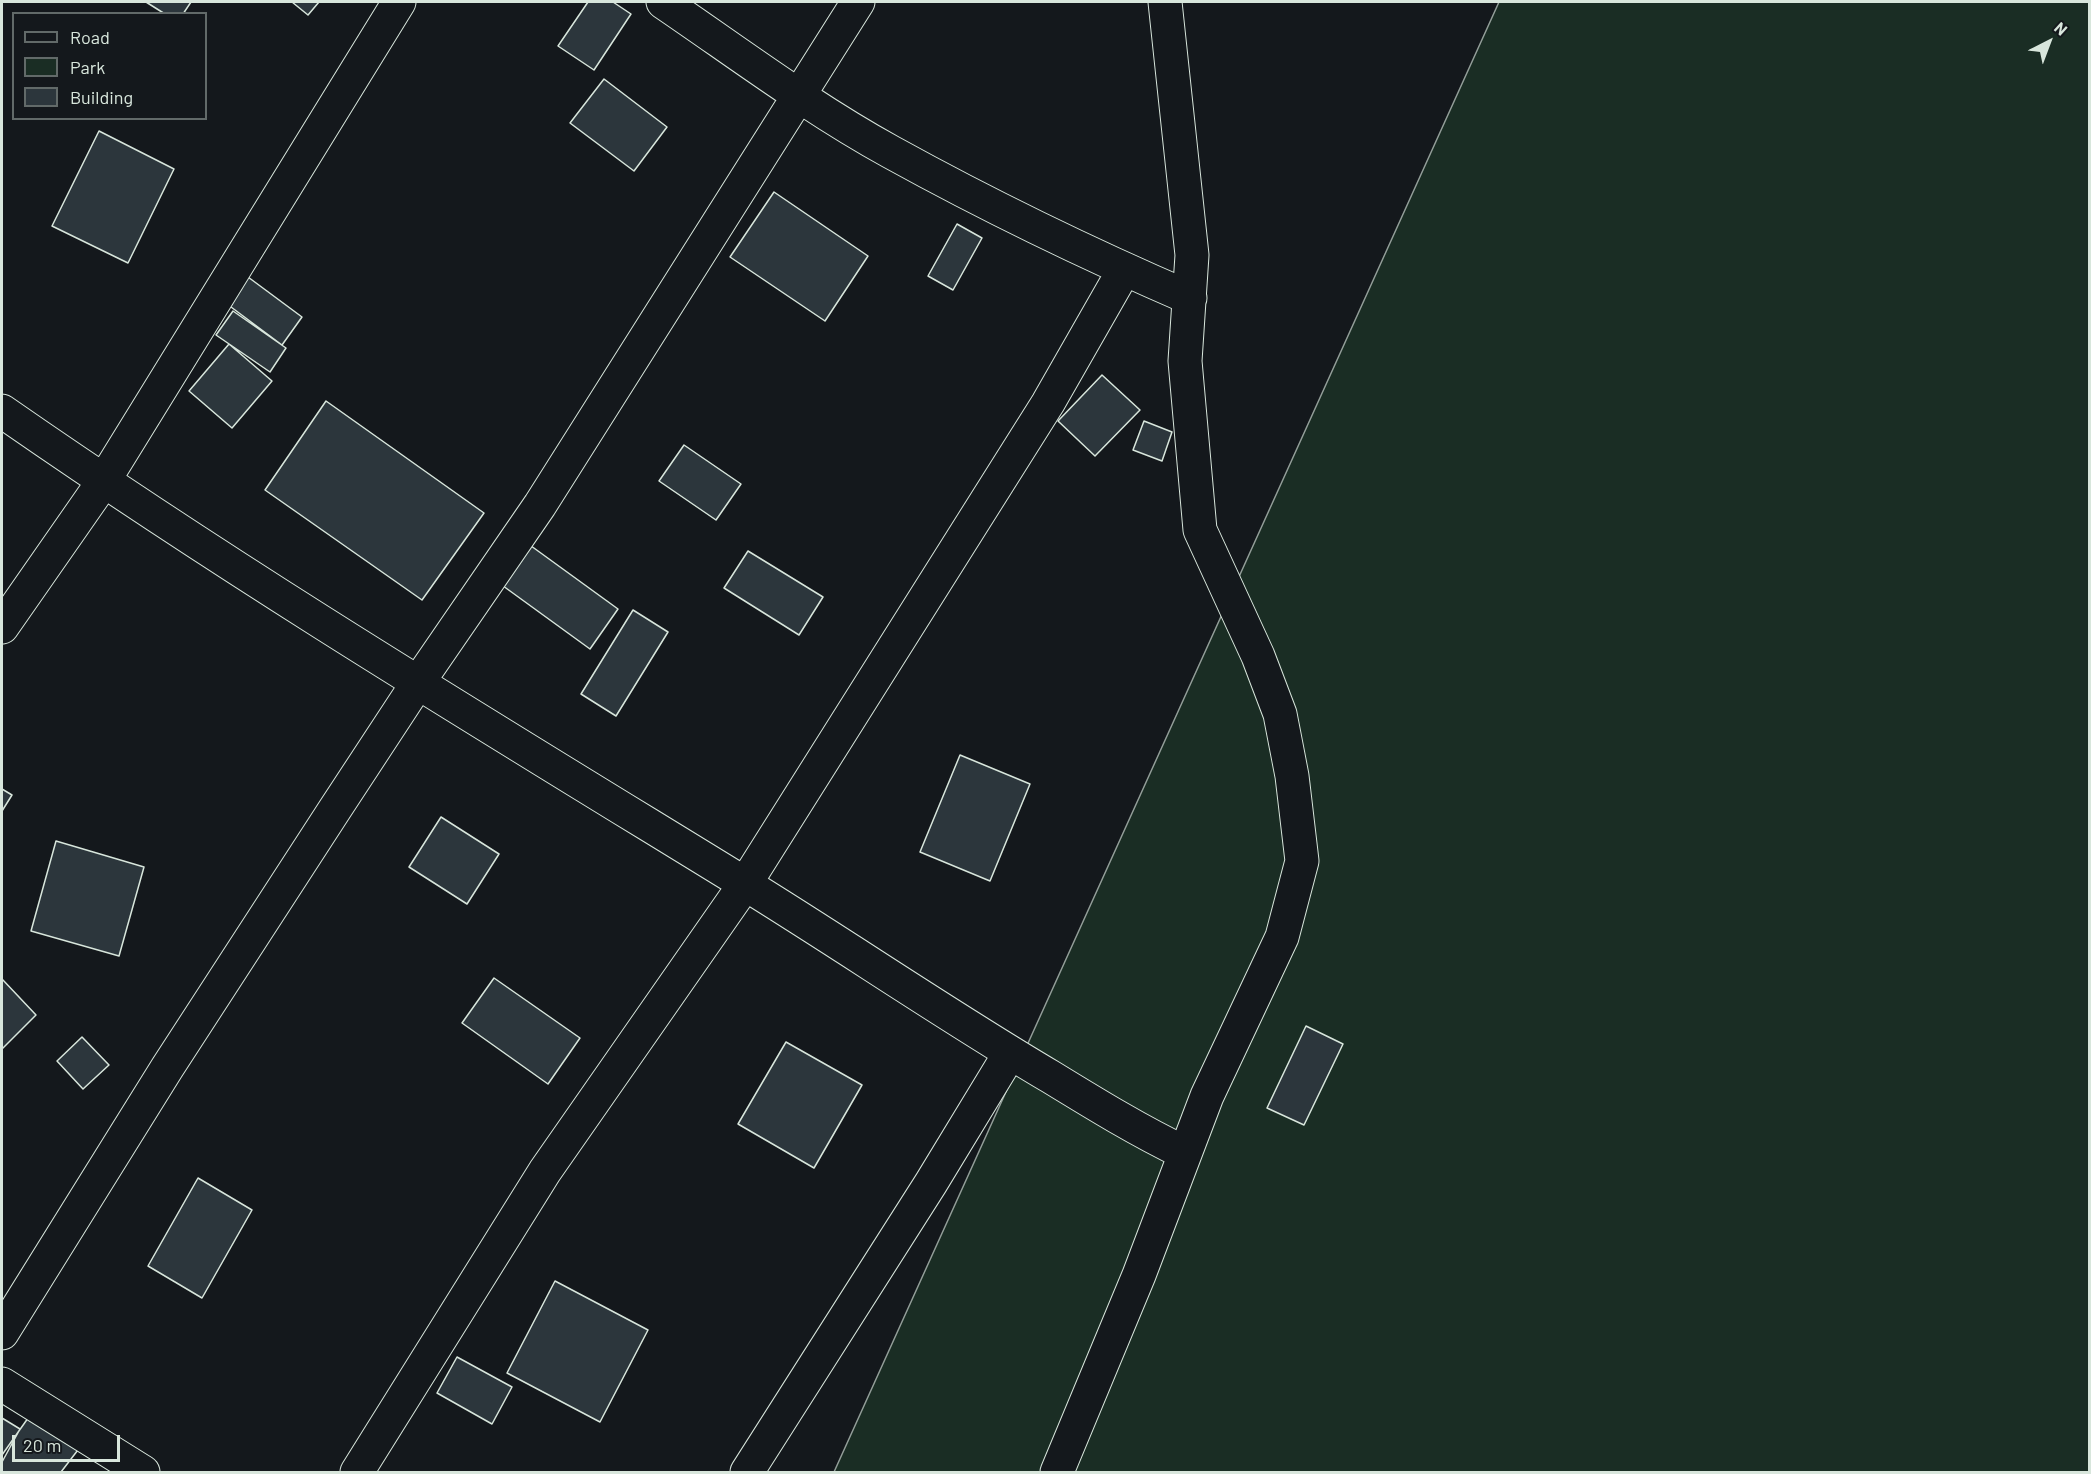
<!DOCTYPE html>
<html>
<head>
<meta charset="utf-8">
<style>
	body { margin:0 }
	#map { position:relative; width:2091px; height:1474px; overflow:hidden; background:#14181c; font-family:Barlow,sans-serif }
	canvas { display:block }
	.frame { position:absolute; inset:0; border:3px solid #d8e6dc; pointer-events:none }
	.legend { position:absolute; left:12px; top:12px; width:195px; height:108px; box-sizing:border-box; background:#14181c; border:2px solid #626a69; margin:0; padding:8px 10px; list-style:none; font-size:18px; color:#d8e6dc }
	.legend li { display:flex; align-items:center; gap:12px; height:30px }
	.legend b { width:30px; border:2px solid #626a69 }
	.north { position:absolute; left:2019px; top:12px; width:60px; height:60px; -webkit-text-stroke:4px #14181c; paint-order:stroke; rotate:42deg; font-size:16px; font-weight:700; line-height:24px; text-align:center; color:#d8e6dc }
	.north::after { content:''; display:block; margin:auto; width:21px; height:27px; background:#d8e6dc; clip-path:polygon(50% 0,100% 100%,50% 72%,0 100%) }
	.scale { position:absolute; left:12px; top:1435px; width:108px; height:27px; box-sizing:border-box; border:3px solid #d8e6dc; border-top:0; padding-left:8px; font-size:18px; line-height:21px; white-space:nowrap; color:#d8e6dc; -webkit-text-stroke:4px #14181c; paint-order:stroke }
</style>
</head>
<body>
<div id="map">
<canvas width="2091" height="1474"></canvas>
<div class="frame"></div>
<ul class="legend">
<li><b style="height:8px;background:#14181c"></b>Road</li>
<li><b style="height:16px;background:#1a2d24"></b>Park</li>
<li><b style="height:16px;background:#2c363c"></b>Building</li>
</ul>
<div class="north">N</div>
<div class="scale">20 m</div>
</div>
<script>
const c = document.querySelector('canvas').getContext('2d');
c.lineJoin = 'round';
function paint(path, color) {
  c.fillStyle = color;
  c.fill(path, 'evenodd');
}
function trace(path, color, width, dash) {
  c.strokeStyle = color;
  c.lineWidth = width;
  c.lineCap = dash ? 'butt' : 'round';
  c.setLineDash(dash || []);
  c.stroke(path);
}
const green = new Path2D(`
	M1499 2H2089V1472H834Z`);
paint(green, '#1a2d24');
trace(green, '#939e99', 1.5);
const building = new Path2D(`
	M146 2H191L183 14H165Z
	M292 2H319L308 15Z
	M588 2H613L631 14 594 70 558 46Z
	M604 79 667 127 634 171 570 123Z
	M99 131 174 169 128 263 52 226Z
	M774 192 868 256 825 321 730 257Z
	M957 224 982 238 953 290 928 276Z
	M248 277 302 317 282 345 227 304Z
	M233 311 286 348 270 372 216 335Z
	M229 344 272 381 232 428 189 391Z
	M1102 375 1140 410 1095 456 1058 421Z
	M326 401 484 513 422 600 265 490Z
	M1144 421 1172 432 1162 461 1133 450Z
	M684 445 741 484 716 520 659 481Z
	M527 543 618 609 590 649 499 583Z
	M748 551 823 597 799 635 724 588Z
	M633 610 668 632 616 716 581 694Z
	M960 755 1030 784 990 881 920 852Z
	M2 789 12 795 2 811Z
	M441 817 499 854 467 904 409 867Z
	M56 841 144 867 119 956 31 931Z
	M494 978 580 1038 548 1084 462 1023Z
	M2 979 36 1015 2 1049Z
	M1306 1026 1343 1044 1304 1125 1267 1108Z
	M82 1037 109 1065 83 1089 57 1061Z
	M786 1042 862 1085 814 1168 738 1124Z
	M198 1178 252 1210 202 1298 148 1266Z
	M555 1281 648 1330 600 1422 507 1373Z
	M457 1357 512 1387 492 1424 437 1393Z
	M33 1411 81 1446 61 1472H2V1455Z
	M2 1418 20 1429 2 1462Z`);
paint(building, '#2c363c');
trace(building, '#d8e6dc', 1.5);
const street = new Path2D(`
	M663 2C738 53 811 108 891 152 987 205 1088 254 1190 298
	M2 411C242 578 493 729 742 882 846 946 946 1015 1051 1077 1095 1104 1139 1131 1185 1153
	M2 627 103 482 399 2
	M2 1333 167 1068 335 809 417 684 540 505 858 2
	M2 1384 143 1472
	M357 1472 545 1171 745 884 1048 403 1124 270
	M747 1472 931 1183 1010 1053
	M1057 1472 1139 1275 1207 1096 1282 937 1302 861 1292 776 1280 714 1258 656 1200 530 1185 361 1192 255 1165 2`);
trace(street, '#d8e6dc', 35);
trace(street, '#14181c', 33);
</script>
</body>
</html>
